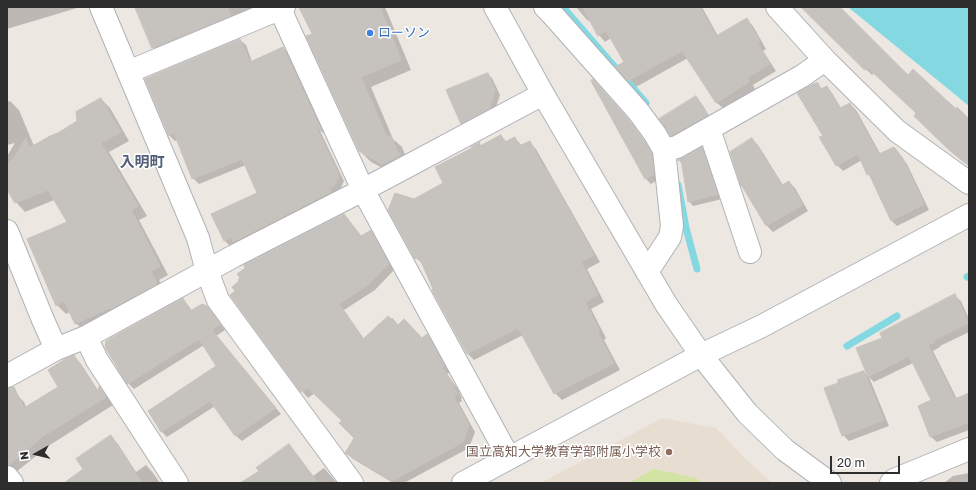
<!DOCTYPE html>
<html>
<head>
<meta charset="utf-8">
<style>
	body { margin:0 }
	#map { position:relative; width:976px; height:490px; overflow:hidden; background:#ede7e2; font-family:"Golos Text",sans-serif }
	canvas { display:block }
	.frame { position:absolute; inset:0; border:8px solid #2e2e2e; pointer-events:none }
	.north { position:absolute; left:16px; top:434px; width:40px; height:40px; -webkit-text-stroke:3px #fff; paint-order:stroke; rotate:262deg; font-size:11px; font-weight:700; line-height:16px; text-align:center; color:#2e2e2e }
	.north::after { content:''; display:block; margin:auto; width:14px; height:18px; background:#2e2e2e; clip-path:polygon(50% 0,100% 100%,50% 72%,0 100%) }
	.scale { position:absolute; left:830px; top:456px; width:70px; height:18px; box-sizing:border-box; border:2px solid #2e2e2e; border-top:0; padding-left:5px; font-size:12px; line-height:14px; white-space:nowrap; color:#2e2e2e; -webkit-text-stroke:3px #fff; paint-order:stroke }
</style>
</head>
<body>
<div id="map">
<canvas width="976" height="490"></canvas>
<div class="frame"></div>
<div class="north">N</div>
<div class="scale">20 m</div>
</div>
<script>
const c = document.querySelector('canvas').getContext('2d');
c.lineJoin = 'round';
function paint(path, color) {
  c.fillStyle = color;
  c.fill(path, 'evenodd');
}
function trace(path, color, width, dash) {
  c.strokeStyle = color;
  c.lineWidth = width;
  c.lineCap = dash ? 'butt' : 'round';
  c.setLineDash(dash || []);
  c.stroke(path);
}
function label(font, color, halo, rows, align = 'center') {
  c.font = font + ' "Golos Text","Noto Sans JP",sans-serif';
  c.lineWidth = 3;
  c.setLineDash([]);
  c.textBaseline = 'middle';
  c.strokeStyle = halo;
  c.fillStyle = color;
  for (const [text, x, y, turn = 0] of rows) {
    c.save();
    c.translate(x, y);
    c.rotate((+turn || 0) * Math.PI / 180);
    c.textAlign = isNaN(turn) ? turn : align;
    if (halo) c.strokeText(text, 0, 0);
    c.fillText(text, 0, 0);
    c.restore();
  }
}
paint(new Path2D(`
	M662 418 716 428 748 461 772 483H541Z`), '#e8ddd1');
paint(new Path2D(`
	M654 469 696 478 702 483H629Z`), '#d2e3a3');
paint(new Path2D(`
	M848 7H969V106Z`), '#83d8e2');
paint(new Path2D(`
	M7 7H77V8L7 29Z
	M138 7H255L256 9 162 56 153 48 136 8Z
	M315 7H385L411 70 371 87 393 139 402 147 410 167 394 174 371 162 360 151 313 34Z
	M576 7H702L718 36 746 19 753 26 766 49 763 51 776 71 753 85 755 89 724 109 717 103 688 58 636 87 617 67 625 62 611 38 605 42 599 35 592 22 587 20Z
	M803 7H838L908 77 956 111 957 109 969 119V166L917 113 874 73 872 75Z
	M240 40 246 45 252 62 283 48 289 53 326 134 320 131 344 181 339 192 230 246 224 240 258 193 246 165 199 184 193 178 178 140 175 141 169 135Z
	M487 74 492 78 500 95 494 113 466 128 462 123Z
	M817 84 823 90 827 88 832 93 841 108 850 104 856 110 881 155H900L907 164 929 210 897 226 891 220 873 179 868 174 862 160 843 171 837 165 824 136Z
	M598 86 633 125 649 147 657 160 659 179 651 184 646 179Z
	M696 97 702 104 713 122 677 141 671 135Z
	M101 99 110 108 129 141 109 152 147 216 139 220 168 275 159 280 166 293 85 332 76 323 70 312 66 314 57 305 68 223 54 200 25 212 16 202 7 188V156L15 143 7 145V102L10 101 19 110 34 146 59 134 78 121Z
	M501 136 507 142 515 138 522 146 529 142 536 149 600 262 587 269 604 302 591 309 606 338 604 340 620 370 562 400 555 393 523 335 474 360 467 353 423 264 416 258 414 200 445 183 473 148 479 143 482 146Z
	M752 139 758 145 783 185 789 182 795 188 808 211 773 232 767 226 745 189Z
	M702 148 706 153 722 199 693 206 689 201 682 164 679 160Z
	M344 215 362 237 371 232 377 238 394 270 375 290 344 310 364 339 398 326 422 339 427 335 433 341 450 372 447 374 460 392H459L462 398 461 399 462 401 459 403 475 432 469 448 404 483H393L353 459 347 453 355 438 343 421 315 393 308 398 301 390Z
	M955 296 961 301 969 319V332L940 346V347L933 351 957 399 969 394V431V430L937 442 931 437 919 406 932 401 913 363 874 382 869 377 889 426 849 441 843 435 864 372 869 377 857 349 883 338Z
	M183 299 188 305 192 311 206 306 212 312 225 330 216 336 281 414 242 441 236 436 215 406 167 437 162 432 149 411 218 366 204 345 134 389 128 383Z
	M74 356 81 364 99 392V388L106 394 113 405 50 445 16 472 7 474V399L16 394 24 402 26 407 59 387Z
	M111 437 118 444 136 472 146 465 153 473 160 483H66L84 469Z
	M289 446 313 476 324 468 337 483H242L260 472Z
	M969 473V483H944L953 476Z`), '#0003');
trace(new Path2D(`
	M563 7 646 103
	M678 185 686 228 697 269
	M967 277 969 276
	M847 346 897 316`), '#83d8e2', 7);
const building = new Path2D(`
	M135 7H227L231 16 152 48Z
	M299 7H380L401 60 361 77 387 137 391 136 400 156 382 164 359 151 306 36 312 34Z
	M583 7H700L716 36 747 18 760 42 758 44 770 64 747 78 749 82 716 103 682 51 628 81 615 67 624 62 606 31 598 36Z
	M801 7H840L908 75 913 69 956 109 957 107 969 119V166L949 150 914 116 916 113 868 68 865 70Z
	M240 39 250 62 283 47 322 131 316 127 339 175 334 186 329 189 331 192 233 242 231 237 224 241 211 214 257 193 242 159 192 179 174 133 169 136 145 79Z
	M488 73 495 90 490 108 461 124 446 90Z
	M593 79 628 119 644 141 652 154 654 174 645 179 591 81Z
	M818 83 821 89 827 86 840 108 850 103 879 154 894 147 902 157 924 204 891 221 869 174 867 175 858 154 836 166 819 137 823 136 797 93 813 84Z
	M696 96 708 115 670 136 659 119Z
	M101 98 121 132 101 143 138 206 131 210 160 266 151 271 157 284 110 309 111 307 75 324 64 301 56 306 27 239 67 222 48 190 15 203 7 190V164L14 158 26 138 29 148 50 136 58 133 77 121 76 112Z
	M501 135 505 142 515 137 519 146 530 141 544 168 545 167 594 255 581 262 598 295 585 302 600 331 598 333 614 363 554 394 518 328 467 354 432 290 433 289 419 257 415 259 388 210 395 193 414 199 443 183 435 167 472 148 471 147 480 142 478 147Z
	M752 138 782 185 789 181 803 205 766 226 742 186H741L730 152Z
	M702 147 718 194 688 202 681 159 678 161V160Z
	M344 214 361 236 371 230 389 264 369 284 339 304 363 339 388 316 391 319 392 318 398 325 404 319 422 338 427 334 445 366 442 367 454 385 453 386 457 392 456 393 457 394 454 397 469 425 463 442 392 481 345 453 354 438 339 423 342 421 308 388 302 392 300 391 230 295 235 291 232 287 239 281 238 280 240 278 237 274 245 268 244 265Z
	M955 294 969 323 934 340 935 342 928 345 955 399 969 393V422L930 437 918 406 931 400 909 356 868 377 856 348 882 338 880 333Z
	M183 298 190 311 202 304 207 306 220 324 212 330 276 408 235 436 210 401 161 432 148 411 216 366 199 339 127 384 105 347 106 341Z
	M74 355 98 393 99 386 106 397 42 437 9 465H7V388L14 387 24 408 58 387 48 370 65 359Z
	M864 371 884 420 842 436 824 388 838 383V380Z
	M111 435 142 483H64L83 469 76 459Z
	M289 444 318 483H240L259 471 256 468Z`);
paint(building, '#c6c2bd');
trace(building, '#c9c2bc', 1);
const minor = new Path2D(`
	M101 7 198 238 207 271 218 300 352 483
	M279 7 363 190 509 458
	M495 7 543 94 666 304 701 355 747 413 785 450 830 483
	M545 7 551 13 638 111 655 134 664 150 672 226 670 237 647 272
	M777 7 825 60 897 131 969 183
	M128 72 284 7
	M709 129 750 252
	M664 150 677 147 802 76 825 60
	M7 231 43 320 56 349
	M86 337 97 360 177 483
	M7 376 56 349 86 337 234 256 363 190 543 94
	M7 477 12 483
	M463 483 701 355 762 326 969 215
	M891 483 894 480 969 449`);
trace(minor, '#afb2b8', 24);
trace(minor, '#fff', 22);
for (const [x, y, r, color] of [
	[370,33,4,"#3f7fe0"],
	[669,452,4,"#8d6e63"]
]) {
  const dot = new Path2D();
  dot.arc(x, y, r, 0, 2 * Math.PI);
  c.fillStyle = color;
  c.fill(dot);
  trace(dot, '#fff', 1.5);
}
label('13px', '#366cbe', '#fff', [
	["ローソン",378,33]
], 'left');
label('13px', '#785e54', '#fff', [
	["国立高知大学教育学部附属小学校",661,452]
], 'right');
label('bold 15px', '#53607a', '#fff', [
	["入明町",142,162]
]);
</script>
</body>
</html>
